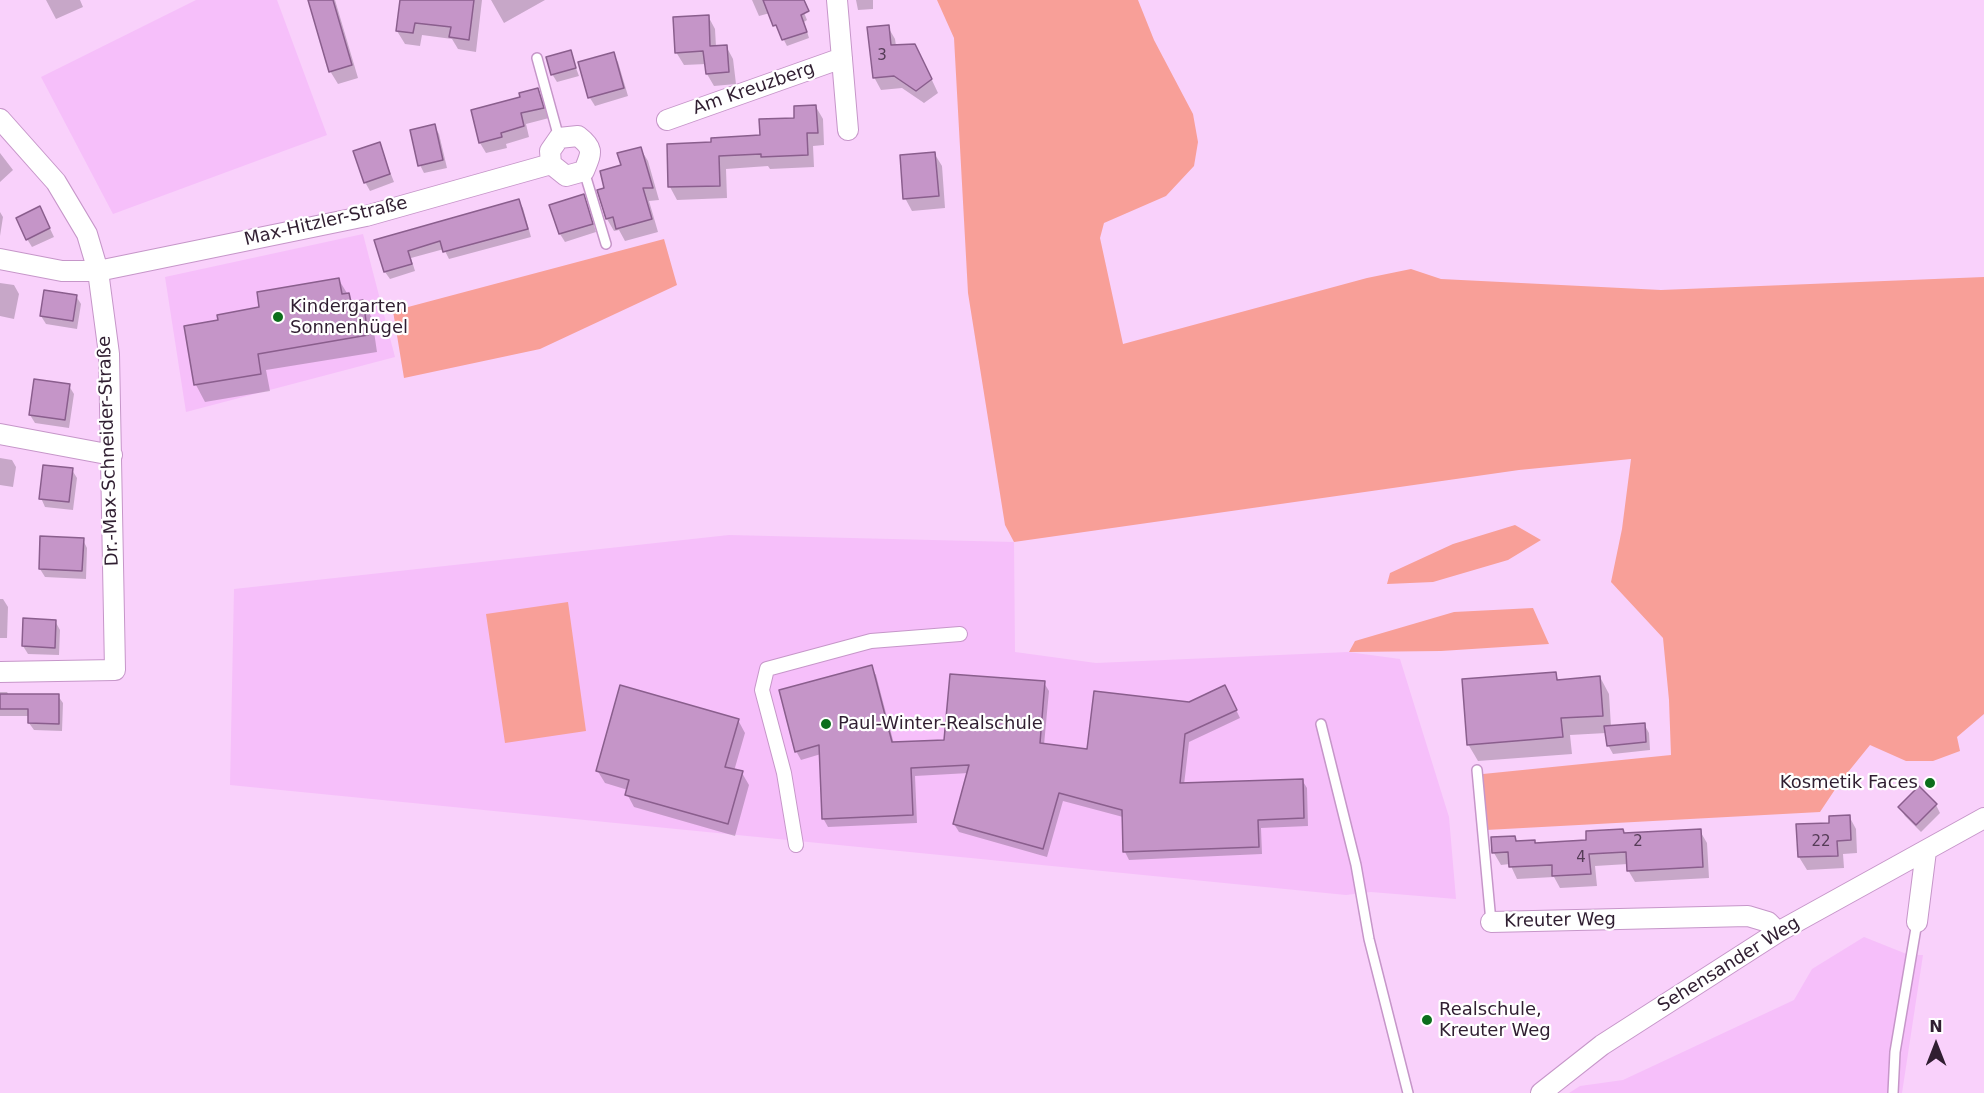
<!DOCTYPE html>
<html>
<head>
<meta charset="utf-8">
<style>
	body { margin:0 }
	#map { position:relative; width:1984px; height:1093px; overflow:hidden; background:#f9d1fb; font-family:"DejaVu Sans",sans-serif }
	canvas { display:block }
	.north { position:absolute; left:1906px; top:1015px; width:60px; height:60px; -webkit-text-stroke:4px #fff; paint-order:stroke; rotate:0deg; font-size:16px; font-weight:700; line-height:24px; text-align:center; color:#301e31 }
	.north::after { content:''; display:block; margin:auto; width:21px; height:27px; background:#301e31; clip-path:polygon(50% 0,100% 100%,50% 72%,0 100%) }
</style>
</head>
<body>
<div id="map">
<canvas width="1984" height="1093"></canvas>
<div class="north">N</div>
</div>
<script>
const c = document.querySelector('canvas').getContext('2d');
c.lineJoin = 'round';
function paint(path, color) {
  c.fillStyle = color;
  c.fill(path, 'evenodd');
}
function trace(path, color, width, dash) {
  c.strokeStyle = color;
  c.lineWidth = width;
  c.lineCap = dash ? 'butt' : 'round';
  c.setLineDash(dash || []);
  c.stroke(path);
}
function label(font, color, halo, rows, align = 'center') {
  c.font = font + ' "DejaVu Sans",sans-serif';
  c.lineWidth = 4.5;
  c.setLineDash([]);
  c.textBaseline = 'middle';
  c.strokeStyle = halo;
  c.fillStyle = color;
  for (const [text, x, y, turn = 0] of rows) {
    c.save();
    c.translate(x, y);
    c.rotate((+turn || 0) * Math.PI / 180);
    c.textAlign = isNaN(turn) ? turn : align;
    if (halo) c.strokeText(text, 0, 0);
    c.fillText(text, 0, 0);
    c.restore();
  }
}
paint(new Path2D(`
	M196 0H277L327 135 113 214 41 77Z
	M363 234 395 357 186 412 165 277Z
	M729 535 1014 542 1015 652 1096 663 1348 652 1400 659 1449 817 1456 899 1371 892 1346 895 230 785 234 589Z
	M1864 937 1909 955H1923L1902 1093H1569L1580 1086 1623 1080 1794 1000 1812 969Z`), '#f6bffa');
paint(new Path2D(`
	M937 0H1138L1154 40 1193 114 1198 142 1194 166 1166 196 1104 223 1100 238 1123 344 1367 278 1411 269 1441 279 1661 290 1984 277V714L1957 737 1960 751 1933 761H1906L1870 745 1840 782 1820 812 1486 830 1483 774 1671 755 1669 700 1663 638 1611 582 1622 529 1631 459 1519 470 1014 542 1005 525 968 293 954 38Z
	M664 239 677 285 540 349 404 378 393 311Z
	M1515 525 1541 540 1508 560 1433 582 1387 584 1390 573 1453 544Z
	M568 602 586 731 505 743 486 614Z
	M1533 608 1549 644 1441 651 1349 652 1355 641 1454 612Z`), '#f89f98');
paint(new Path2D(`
	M46 0H80L83 7 56 19Z
	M310 0H335L358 78 338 84 330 71Z
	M418 0H482L476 52 458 49 452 39 422 35 420 46 405 44 397 31Z
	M491 0H545L504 23Z
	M752 0H799L807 20 804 22 809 38 787 46 770 13 759 16Z
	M856 0H873V9L858 10Z
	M708 16 715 29 716 47 726 46 733 59 736 84 714 86 707 74 706 64 684 65 676 52Z
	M888 27 895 39 896 46 922 59 938 93 924 103 902 88 881 90 874 77Z
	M570 52 579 76 557 82 552 74Z
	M613 54 618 62 628 96 595 106 590 98 580 63Z
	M538 90 544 101 549 118 526 124 529 137 506 144 507 148 486 153 480 143 522 98Z
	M816 107 823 119 824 145 813 146 814 167 770 169 768 166 726 169 727 198 677 200 670 187 668 146 713 144 761 137Z
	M434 126 439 134 447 168 424 173 420 165Z
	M379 144 394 182 370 191 365 182Z
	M640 148 648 161 659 200 649 201 658 232 625 241 619 230 614 231 607 219 599 191 606 189 623 166Z
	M0 153 13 170 0 182Z
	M934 153 942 166 945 208 912 211 905 198Z
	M583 196 588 204 596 232 565 242 560 234 551 206Z
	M519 201 523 208 531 237 449 259 444 249 411 258 415 271 390 279 385 272 376 241Z
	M0 212 3 217 0 236Z
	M44 216 54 237 32 247 27 239Z
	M339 280 353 303 362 301 372 318 377 352 266 370 270 391 205 402 196 385 186 327 220 322Z
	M0 283 14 285 19 294 14 319 0 316Z
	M76 296 81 304 77 329 46 324 41 316Z
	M69 386 74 394 69 428 35 423 30 415Z
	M0 458 12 460 16 467 13 487 0 485Z
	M72 470 77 478 73 510 45 507 41 498Z
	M42 538 83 540 87 548 86 579 45 577 40 569Z
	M0 599H3L8 607 7 638H0Z
	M24 620 55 621 60 630 59 655 28 654 23 646Z
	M871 667 876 675 894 744 946 742 1044 683 1049 691 1044 745 1089 751 1189 703 1229 695 1240 718 1189 742 1184 785 1302 780 1307 788 1308 826 1261 828 1262 854 1129 860 1125 852 1123 817 1063 801 1047 857 959 832 954 824 969 773 915 776 917 823 828 827 823 818 821 754 801 760 796 751Z
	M1555 673 1559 681 1600 677 1609 694 1611 727 1644 724 1649 733 1650 750 1613 754 1608 745 1606 733 1570 735 1572 754 1478 761 1468 744Z
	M0 692H7L9 695 58 696 63 703 62 731 34 730 29 723V716H0Z
	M738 720 745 733 734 771 742 773 749 785 735 836 634 807 627 794 628 790 605 783 597 770Z
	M1936 805 1940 813 1921 832 1905 816 1900 808Z
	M1849 816 1856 829 1857 853 1843 854 1844 868 1807 870 1799 857 1798 825 1830 824Z
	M1700 831 1707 843 1709 878 1635 882 1628 870V864L1595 866 1597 886 1560 888 1554 877 1517 879 1510 864 1501 865 1494 853 1514 837 1518 843 1536 845 1588 842Z`), '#0003');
const building = new Path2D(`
	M308 0H333L352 65 329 72Z
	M400 0H474L469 40 449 37 451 27 415 23 413 33 396 31Z
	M763 0H804L809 11 801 15 807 32 782 40 776 25 773 26Z
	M709 15 710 46 727 45 729 72 706 74 703 51 675 53 673 17Z
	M889 25 891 45 915 44 932 79 916 91 894 76 873 78 867 27Z
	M571 50 576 68 551 75 546 57Z
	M614 52 624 88 588 98 578 62Z
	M538 88 544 108 521 113 524 126 501 133 502 137 479 143 471 110 520 97 519 93Z
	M816 105 818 133H807L808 155 761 157V154L719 156 720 186 668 187 667 144 711 142V138L760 135 759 119 794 118V106Z
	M435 124 443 160 418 166 410 130Z
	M380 142 390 174 364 183 353 151Z
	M641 147 653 188H643L652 219 616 229 613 217 606 219 597 190 604 188 600 171 621 165 617 153Z
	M935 152 939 196 903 199 900 155Z
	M584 194 593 224 559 234 549 205Z
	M519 199 528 229 443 252 440 241 408 251 412 264 384 272 374 240Z
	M40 206 50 228 26 240 16 218Z
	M339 278 342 294 349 293 351 302 363 300 368 335 258 354 261 374 194 385 184 326 218 320 217 315 259 307 257 292Z
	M44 290 77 295 73 321 40 316Z
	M34 379 70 384 65 420 29 415Z
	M43 465 73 468 69 502 39 499Z
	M40 536 84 538 82 571 39 569Z
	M23 618 56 620 55 648 22 646Z
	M872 665 892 742 944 740 950 674 1045 681 1040 743 1087 749 1094 691 1189 702 1225 685 1237 710 1185 734 1180 783 1303 779 1304 818 1258 820 1259 847 1123 852 1122 810 1059 793 1043 849 953 824 969 765 911 768 913 815 822 819 819 745 795 752 779 690Z
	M1556 672 1557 680 1600 676 1603 716 1561 718 1563 737 1467 745 1462 679Z
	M620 685 739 719 725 767 743 771 728 824 625 795 629 780 596 771Z
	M0 694H59V724L28 723V709H0Z
	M1645 723 1646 742 1607 746 1604 726Z
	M1919 786 1937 804 1916 825 1898 807Z
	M1850 815 1851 840 1837 841 1838 856 1798 857 1796 824 1829 823V816Z
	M1623 829 1624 833 1701 829 1703 867 1627 871 1626 852 1589 854 1591 874 1552 876V865L1509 867 1508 852 1492 853 1491 837 1515 836 1516 841 1535 840V843L1586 840V831Z`);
paint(building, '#c595c8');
trace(building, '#8a5e8d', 1.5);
const service = new Path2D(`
	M537 58 559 138
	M584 171 606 244
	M1321 724 1356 865 1369 939 1408 1093
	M1477 770 1491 922
	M1893 1093 1895 1052 1917 922`);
const pedestrian = new Path2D(`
	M796 845 784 773 762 690 767 669 871 641 960 634`);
const minor = new Path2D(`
	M837 0 848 130
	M0 119 56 182 87 234 98 271 109 354 115 670 0 672
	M667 120 842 58
	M0 259 62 271H98L366 216 551 164 566 176 584 171C591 153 595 149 578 136L559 138 550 151 551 164
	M0 434 112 455
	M1491 922 1748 916 1768 922 1778 932
	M1917 922 1926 851
	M1541 1093 1602 1045 1778 932 1984 818`);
trace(service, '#c696c9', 12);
trace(pedestrian, '#c696c9', 16);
trace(minor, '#c696c9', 22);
trace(service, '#fff', 9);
trace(pedestrian, '#fff', 14);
trace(minor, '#fff', 20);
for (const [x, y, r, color] of [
	[278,317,6,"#0c6e1c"],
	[826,724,6,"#0c6e1c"],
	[1930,783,6,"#0c6e1c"],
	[1427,1020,6,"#0c6e1c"]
]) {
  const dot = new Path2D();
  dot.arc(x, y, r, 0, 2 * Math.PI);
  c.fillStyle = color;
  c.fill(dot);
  trace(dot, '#fff', 2);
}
label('15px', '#553c57', null, [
	["3",882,56],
	["2",1638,842],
	["22",1821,842],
	["4",1581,858]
]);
label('18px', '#301e31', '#fff', [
	["Am Kreuzberg",754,89,-19],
	["Max-Hitzler-Straße",326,222,-13],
	["Dr.-Max-Schneider-Straße",109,451,-92],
	["Kreuter Weg",1560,921,-1],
	["Sehensander Weg",1729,965,-32]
]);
label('18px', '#301e31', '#fff', [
	["Kindergarten",290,307],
	["Sonnenhügel",290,328],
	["Paul-Winter-Realschule",838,724],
	["Kosmetik Faces",1918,783,"right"],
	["Realschule,",1439,1010],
	["Kreuter Weg",1439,1031]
], 'left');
</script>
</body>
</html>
